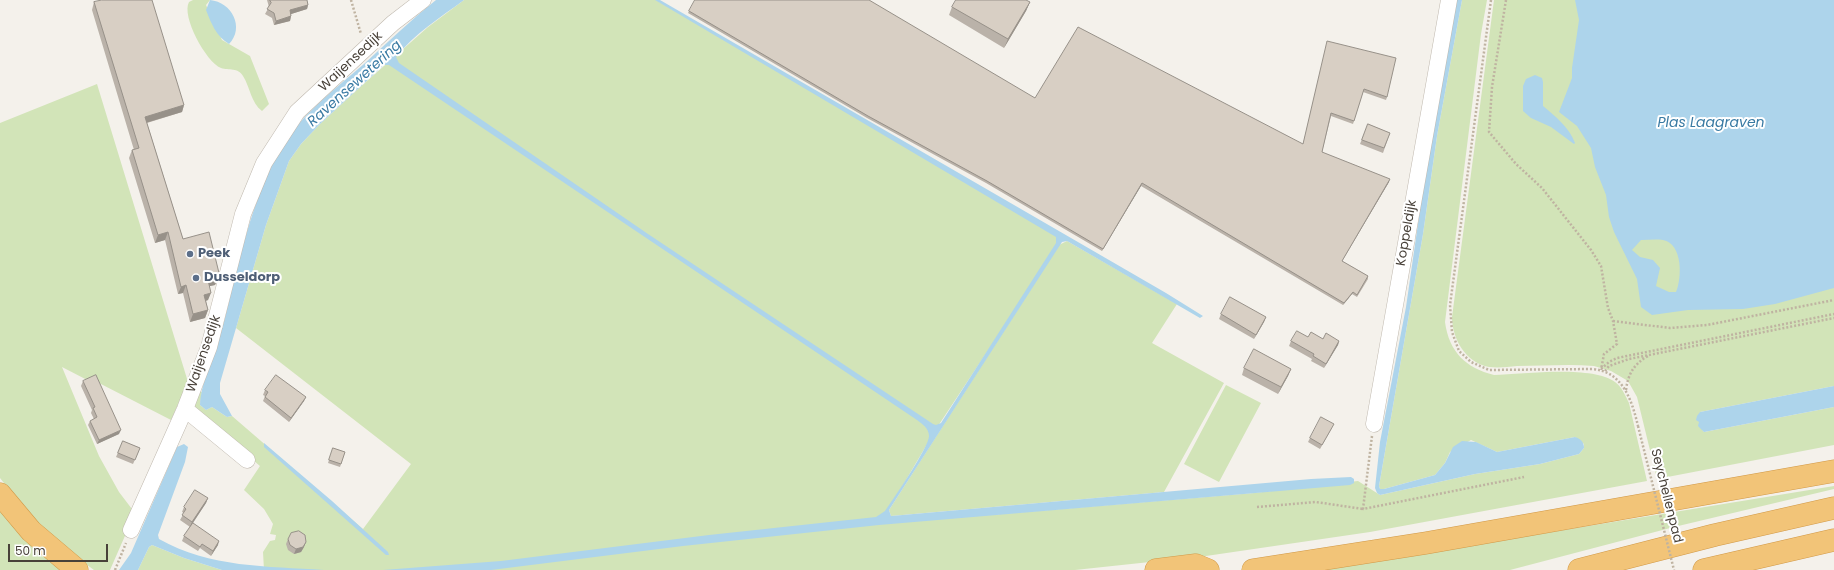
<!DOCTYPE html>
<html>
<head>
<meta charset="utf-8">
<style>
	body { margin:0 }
	#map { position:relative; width:1834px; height:570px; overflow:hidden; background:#f4f1eb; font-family:Poppins,sans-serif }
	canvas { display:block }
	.scale { position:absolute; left:8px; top:544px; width:100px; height:18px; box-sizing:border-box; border:2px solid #484139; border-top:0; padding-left:5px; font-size:12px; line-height:14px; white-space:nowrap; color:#484139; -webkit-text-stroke:3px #fff; paint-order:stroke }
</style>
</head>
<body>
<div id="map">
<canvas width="1834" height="570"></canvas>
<div class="scale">50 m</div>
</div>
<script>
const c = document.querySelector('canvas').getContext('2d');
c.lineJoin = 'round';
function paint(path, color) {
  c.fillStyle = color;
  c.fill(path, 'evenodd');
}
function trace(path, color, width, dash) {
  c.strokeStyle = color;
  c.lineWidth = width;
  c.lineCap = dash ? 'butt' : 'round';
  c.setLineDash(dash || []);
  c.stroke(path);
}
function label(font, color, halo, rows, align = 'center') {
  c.font = font + ' Poppins,sans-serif';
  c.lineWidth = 4;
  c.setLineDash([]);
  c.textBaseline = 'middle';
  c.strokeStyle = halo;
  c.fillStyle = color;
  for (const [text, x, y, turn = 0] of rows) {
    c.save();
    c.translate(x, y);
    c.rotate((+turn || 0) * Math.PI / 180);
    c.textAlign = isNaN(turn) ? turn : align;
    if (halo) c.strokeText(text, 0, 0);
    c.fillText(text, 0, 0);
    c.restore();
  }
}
paint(new Path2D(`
	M193 0H210L206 5 222 40 250 56 269 104 262 111C251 103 250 87 243 76 238 67 229 71 221 68 206 62 181 16 189 2Z
	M464 0H656L1063 237 936 429 880 524 1254 493 1358 481 1380 495 1475 474 1540 464 1579 454 1584 448V444L1575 437 1497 452 1471 440 1450 452 1445 463 1435 475 1384 489H1380L1379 486 1423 234 1437 136 1462 0H1487L1481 34 1445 322C1449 352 1466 368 1494 375 1524 374 1592 365 1615 382 1622 387 1625 395 1629 403L1647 481 1370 532 1206 556 1075 570H264L263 552 270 541 275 540 276 535 270 534 273 524 264 509 244 490 260 466 198 414 193 408 196 389 202 392 200 405 206 410 212 407 227 417 232 416 363 529 411 464 236 328 266 225 289 161 301 144 320 124 359 88 428 27Z
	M1494 0H1834V386L1700 412 1699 425 1704 432 1834 407V445L1657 479 1637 397 1628 381 1611 371 1594 366C1569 364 1543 366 1517 366 1508 367 1498 368 1489 367 1466 363 1452 339 1452 317Z
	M97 84 188 382 171 420 97 382 93 383 62 367 99 456 119 492 135 513 110 570H94L60 545 32 519 0 478V123Z
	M1067 241 1177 304 1152 343 1224 383 1164 492 891 516 889 510 1059 245Z
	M1226 385 1261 403 1219 482 1184 464Z
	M1834 486V489L1674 527 1510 570H1318Z
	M0 504 68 570H0Z
	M152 545 184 558 222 570H138L149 547Z`), '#d2e4b8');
paint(new Path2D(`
	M210 0C232 2 245 28 229 44 216 36 211 23 206 10Z
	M436 0H464C441 17 414 34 396 57L399 63 648 234 933 424 936 425 941 423 1056 243V237L655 0H660L1166 293 1203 316 1200 318 1067 241 1062 242 889 510 891 516 1311 479 1351 477 1354 479V483L1350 485 879 525 683 546 491 570H383L501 561 709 535 876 517 885 511C893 499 929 447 929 436 929 428 922 424 917 420L389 65H384L320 124 301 144 289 161 266 225 220 383V394L232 416 227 417 212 407 206 410 200 405C201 380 218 345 225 318 239 261 251 202 280 150 300 115 334 90 364 64 388 42 411 20 436 0Z
	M1457 0H1462L1437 136 1423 234 1379 486 1380 489H1384L1435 475 1445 463 1453 447 1462 441 1476 442 1497 452 1575 437C1581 439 1584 442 1584 448L1579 454 1540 464 1475 474 1380 495 1377 493 1375 488 1380 442 1406 307 1421 203 1446 50Z
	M1575 0H1834V288L1775 304 1743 309 1688 310 1652 315 1641 307 1637 279 1614 232 1609 217 1606 195 1595 167 1591 148 1577 126 1559 112 1572 78V68L1579 20ZM1641 240C1648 240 1656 239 1663 240 1683 244 1682 278 1676 292H1669L1656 286 1660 268 1653 260 1640 257 1632 250Z
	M1535 75 1542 78 1543 82V106C1556 117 1569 127 1575 143L1574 144 1551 127 1531 118 1523 111V86L1526 79Z
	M1834 386V407L1704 432 1698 426 1699 422 1696 420 1697 416 1700 412Z
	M264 443 332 501 388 552 389 555H386L264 447Z
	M184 444 188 447 185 462 158 535 159 539C210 568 267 566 324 570H222L184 558 152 545 149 547 138 570H119L131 553 177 447Z`), '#add4eb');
const minor = new Path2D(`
	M185 409 247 460
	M1374 424 1449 0
	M131 530 185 409 209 347 243 214 264 163 297 112 393 23 423 0`);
const highway = new Path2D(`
	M0 494 31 531 77 570
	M1156 570 1196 565 1208 570
	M1253 570 1426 543 1834 471
	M1579 570 1715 535 1834 508
	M1704 570 1834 540`);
trace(minor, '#bfb8ae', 17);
trace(highway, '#d19948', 23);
trace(new Path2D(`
	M351 0 361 34
	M1491 0 1450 305 1452 332 1459 351 1471 362 1489 370 1592 369C1623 371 1632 401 1638 426
	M1506 0 1492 87 1489 132 1516 164 1542 188 1591 250 1601 266 1608 308 1613 321 1617 344 1604 354 1601 370
	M1613 321 1670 328 1707 325 1834 300
	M1601 369 1609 362 1617 358 1834 314
	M1605 371 1609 366 1629 359 1834 318
	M1626 390C1628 374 1634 364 1648 356
	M1372 436 1363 509 1524 477
	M1257 507 1316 502 1363 509
	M115 570 126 543`), '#bfb3a1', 2.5, [2, 2]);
trace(minor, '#fff', 16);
trace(highway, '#f2c478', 22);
trace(new Path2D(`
	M1638 426 1674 570`), '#bfb3a1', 2.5, [2, 2]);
paint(new Path2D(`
	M267 0H307L308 5 307 9 291 14V16L290 21 274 25 272 18 265 14 269 7Z
	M94 2 184 105 182 112 147 123 183 239 218 278 215 285 210 286 208 300 206 301 208 310 205 318 190 322 183 293 178 294 165 240 155 243 129 158 132 150H134L92 10Z
	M1030 2 1026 11 1004 48 949 15 952 7Z
	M689 11 1035 98 1303 144 1327 44 1387 97 1386 100 1363 92 1353 124 1331 116 1322 152 1389 182 1342 261 1368 276V279L1357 297 1352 294 1343 305 1141 186 1102 251 986 183 867 118 688 13Z
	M1368 124 1390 133 1383 153 1360 144Z
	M1221 314 1266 317 1264 322 1254 339 1219 319Z
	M1308 337 1339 341 1338 345 1324 368 1311 361 1312 359 1289 346 1291 341Z
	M1244 368 1291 369 1288 376 1278 394 1242 375Z
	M83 381 119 434 97 444 88 425 90 421 94 419 91 413 92 410 81 386Z
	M265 390 306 397 304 401 289 422 263 401 265 396 263 395Z
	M1332 428 1320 449 1308 442 1310 438Z
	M123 441 140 448 133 464 116 457Z
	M333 448 345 452 340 467 328 463Z
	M208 498 206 503 193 523 218 545 211 556 200 548 198 551 182 541 184 536 190 527 180 520 184 513 182 512 184 507Z
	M288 539 304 547 301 552 294 554 288 550 286 544Z`), '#bab2a9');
paint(new Path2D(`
	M1030 2 1026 11 1004 48 1008 39Z
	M308 5 307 9 288 15 290 10Z
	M291 16 290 21 274 25 276 21Z
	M184 105 182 112 142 124 145 117Z
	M1390 179 1389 182 1341 263 1342 261Z
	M1142 183 1141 186 1102 251 1103 249Z
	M168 232 165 240 155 243 158 235Z
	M218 278 215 285 205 287 208 280Z
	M186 285 183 293 178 294 181 287Z
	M1353 292 1352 294 1343 305 1344 303Z
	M211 293 208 300 202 302 204 295Z
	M208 310 205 318 190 322 193 314Z
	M1266 317 1264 322 1254 339 1256 335Z
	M1339 341 1338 345 1324 368 1326 364Z
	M1291 369 1288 376 1278 394 1281 387Z
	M306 397 304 401 289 422 291 418Z
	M121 430 119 434 97 444 99 440Z
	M208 498 206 503 190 527 192 522Z
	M219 541 218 545 211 556 213 551Z
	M306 542 304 547 301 552 294 554 296 549Z`), '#979189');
const building = new Path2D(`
	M102 0H152L184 105 145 117 183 239 209 232 219 273 218 278 208 280 211 293 204 295 208 310 193 314 186 285 181 287 168 232 158 235 132 150 139 148 94 2Z
	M270 0H307L308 5 290 10 291 16 276 21 274 13 267 9 271 3Z
	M695 0H869L1035 98 1078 27 1303 144 1327 41 1396 58 1387 97 1364 89 1354 121 1331 113 1322 152 1390 179 1342 261 1368 276 1357 295 1353 292 1344 303 1142 183 1103 249 987 181 868 116 689 11Z
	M956 0H1026L1030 2 1008 39 952 7Z
	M1368 124 1390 133 1384 148 1362 140Z
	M1230 297 1266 317 1256 335 1221 314Z
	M1297 331 1308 337 1311 332 1323 339 1326 333 1339 341 1326 364 1313 356 1314 354 1291 341Z
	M1254 349 1291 369 1281 387 1244 368Z
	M96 375 121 430 99 440 90 421 97 417 93 408 95 407 83 381Z
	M276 375 306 397 291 418 265 397 268 392 265 390Z
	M1321 417 1334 424 1322 445 1310 438Z
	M123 441 140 448 135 460 118 453Z
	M333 448 345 452 341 464 329 460Z
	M195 490 208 498 192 522 182 515 186 509 184 507Z
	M193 523 219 541 213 551 202 544 200 547 184 536Z
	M299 531 305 535 306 542 303 547 296 549 290 545 288 539 291 533Z`);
paint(building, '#d8cfc4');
trace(building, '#979189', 1);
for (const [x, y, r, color] of [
	[190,254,4,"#5c6f8a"],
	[196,278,4,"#5c6f8a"]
]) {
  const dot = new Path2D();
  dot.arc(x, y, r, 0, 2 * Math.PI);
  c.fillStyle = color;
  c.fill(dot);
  trace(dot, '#fff', 1.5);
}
label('13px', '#484139', '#fff', [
	["Waijensedijk",351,62,-43],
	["Koppeldijk",1407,233,-80],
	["Waijensedijk",204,354,-71],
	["Seychellenpad",1666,496,76]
]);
label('bold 13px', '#4e5e75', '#fff', [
	["Peek",198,254],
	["Dusseldorp",204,278]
], 'left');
label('italic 14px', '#397aa3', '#fff', [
	["Ravensewetering",355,84,-42],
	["Plas Laagraven",1711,123]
]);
</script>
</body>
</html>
